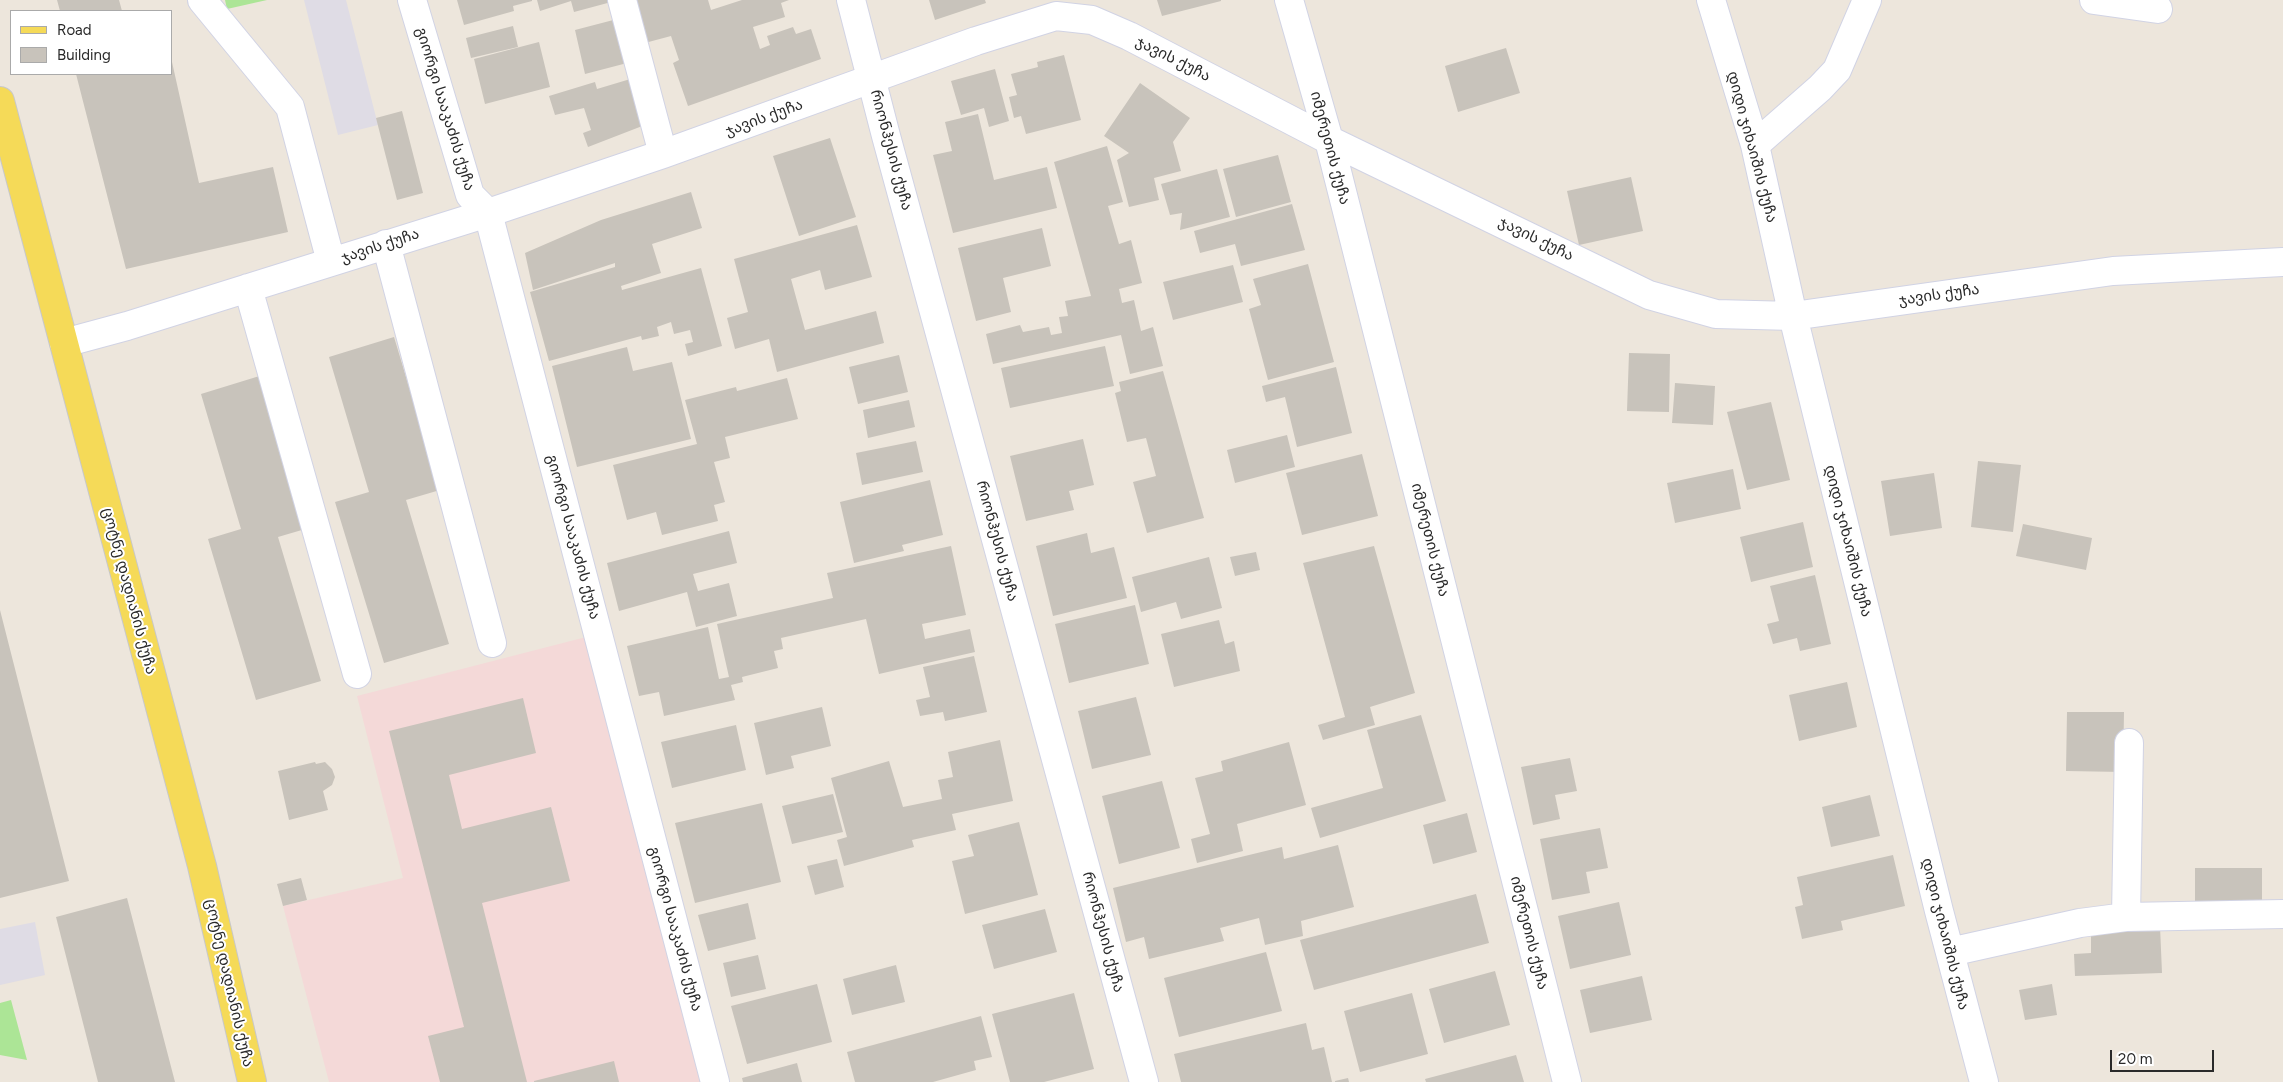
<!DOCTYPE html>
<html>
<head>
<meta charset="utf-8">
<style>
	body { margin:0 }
	#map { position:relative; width:2283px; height:1082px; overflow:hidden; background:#ede6dc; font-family:Figtree,sans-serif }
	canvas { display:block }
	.legend { position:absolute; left:10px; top:10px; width:162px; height:65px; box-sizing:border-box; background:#fff; border:1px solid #aaa; margin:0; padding:6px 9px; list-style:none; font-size:15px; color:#2a2a2a }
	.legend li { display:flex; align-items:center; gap:10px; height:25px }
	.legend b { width:25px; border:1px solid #aaa }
	.scale { position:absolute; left:2110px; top:1050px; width:104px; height:22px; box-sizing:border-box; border:2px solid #2a2a2a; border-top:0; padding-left:6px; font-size:15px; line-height:18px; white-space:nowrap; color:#2a2a2a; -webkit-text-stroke:4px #fff; paint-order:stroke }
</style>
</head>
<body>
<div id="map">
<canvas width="2283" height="1082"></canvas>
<ul class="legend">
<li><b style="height:6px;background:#f5da58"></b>Road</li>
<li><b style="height:14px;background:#c8c3bb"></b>Building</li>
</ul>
<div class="scale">20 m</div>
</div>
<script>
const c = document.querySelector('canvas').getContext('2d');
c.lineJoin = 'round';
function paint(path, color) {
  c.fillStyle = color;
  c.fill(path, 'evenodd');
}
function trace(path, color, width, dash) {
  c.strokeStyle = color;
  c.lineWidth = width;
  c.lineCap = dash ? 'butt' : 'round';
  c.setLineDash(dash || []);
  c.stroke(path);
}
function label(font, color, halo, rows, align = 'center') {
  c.font = font + ' Figtree,"Noto Sans Georgian",sans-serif';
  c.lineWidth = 4;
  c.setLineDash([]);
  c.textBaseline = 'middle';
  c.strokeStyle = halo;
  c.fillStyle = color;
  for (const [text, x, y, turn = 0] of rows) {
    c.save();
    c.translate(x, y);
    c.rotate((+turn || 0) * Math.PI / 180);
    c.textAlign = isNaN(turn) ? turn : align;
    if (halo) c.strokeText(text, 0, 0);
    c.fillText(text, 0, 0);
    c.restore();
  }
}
paint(new Path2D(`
	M304 0H346L378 125 338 135Z
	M35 922 45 975 0 985V929Z`), '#dfdce5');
paint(new Path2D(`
	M590 636 705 1082H329L283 906 403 878 357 696Z`), '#f4d9d8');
paint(new Path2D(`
	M225 0H267L227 9Z
	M11 1000 27 1060 0 1055V1003Z`), '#ace596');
paint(new Path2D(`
	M57 0H119L122 11H60Z
	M457 0H532V1L513 6 514 11 464 25Z
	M537 0H615V1L574 12 571 1 540 11Z
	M628 0H708L711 10 742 0H789L781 3 785 17 753 27 760 49 770 45 767 36 793 27 796 34 811 29 821 59 688 106 673 63 679 60 671 36 641 44Z
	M929 0H985L986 3 935 20Z
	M1157 0H1221V1L1162 16Z
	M621 18 631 62 585 74 575 30Z
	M513 26 518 47 471 58 466 38Z
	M539 42 550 87 485 104 474 59Z
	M1506 48 1520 93 1458 112 1445 66Z
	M1064 55 1081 120 1026 134 1021 116 1014 118 1009 97 1017 95 1011 74 1038 67 1037 62Z
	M172 62 199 183 273 167 288 232 126 269 76 74H171Z
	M995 69 1009 121 989 127 984 108 961 115 951 81Z
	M637 77 650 123 588 147 583 133 591 130 584 108 555 115 549 96 595 82 597 89Z
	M1140 83 1190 118 1173 142 1181 171 1154 178 1159 200 1129 207 1117 160 1129 153 1104 136Z
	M402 111 423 193 397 200 376 118Z
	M978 114 994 180 1047 167 1057 208 953 233 933 155 952 151 945 122Z
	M830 138 856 217 799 236 773 156Z
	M1107 146 1123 202 1108 206 1119 244 1131 240 1142 283 1119 289 1122 303 1134 300 1141 331 1153 327 1163 366 1130 374 1121 335 993 364 986 334 1020 325 1023 332 1049 327 1051 335 1062 333 1059 317 1068 316 1065 301 1091 296 1054 162Z
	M1278 155 1291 202 1236 217 1223 169Z
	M1217 169 1230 217 1180 230 1182 213 1170 215 1161 184Z
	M1631 177 1643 231 1579 245 1567 191Z
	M691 192 702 228 652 244 661 273 621 286 622 290 701 268 722 346 688 356 685 344 693 342 690 330 674 334 671 322 657 327 659 336 642 340 641 336 549 361 530 292 615 267V263L533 290 525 253 601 220Z
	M1292 204 1305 250 1241 266 1235 244 1200 253 1194 231Z
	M857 225 872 277 825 290 820 270 791 279 805 330 876 311 884 343 777 372 769 339 735 349 727 318 748 312 734 259Z
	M1042 228 1051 266 1003 278 1011 312 976 321 958 248Z
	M1308 264 1334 362 1268 380 1249 309 1261 305 1253 279Z
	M1233 265 1243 302 1173 320 1163 282Z
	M394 337 440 490 406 500 449 644 384 663 335 502 369 492 329 357Z
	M1105 346 1114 386 1010 408 1001 368Z
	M627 347 633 371 672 362 691 439 577 467 552 366Z
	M1629 353 1670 354 1669 412 1627 411Z
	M899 355 908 392 858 404 849 367Z
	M1336 367 1352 433 1297 447 1285 397 1266 402 1262 386Z
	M1163 371 1204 518 1147 533 1133 482 1156 476 1146 438 1127 442 1115 393 1121 391 1119 382Z
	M266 374 312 527 278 537 321 681 256 700 208 539 241 529 201 394Z
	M787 378 798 419 725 437 730 458 714 462 725 502 714 505 718 521 662 535 656 512 627 520 613 465 697 444 685 400 736 387 737 391Z
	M1675 383 1715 386 1713 425 1672 423Z
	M909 400 915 427 868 438 863 410Z
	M1771 402 1790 480 1747 490 1727 412Z
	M1287 435 1295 467 1235 483 1227 450Z
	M1083 439 1094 485 1069 491 1074 510 1026 521 1010 456Z
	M916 441 923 472 862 485 856 453Z
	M1362 454 1378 516 1302 535 1286 473Z
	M1978 461 2021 465 2013 532 1971 527Z
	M1733 469 1741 509 1675 523 1667 483Z
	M1934 473 1942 528 1890 536 1881 481Z
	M930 480 943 535 902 545 904 551 854 563 840 502Z
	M1803 522 1813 567 1751 582 1740 537Z
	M2023 524 2092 538 2086 570 2016 556Z
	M729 531 737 563 693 574 698 591 729 583 737 616 696 627 687 592 619 611 607 563Z
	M1087 533 1091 553 1114 547 1127 598 1053 616 1036 546Z
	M951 546 966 615 922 624 925 639 970 629 975 652 879 674 866 619 781 638 783 649 774 651 778 668 742 677 743 682 731 685 735 700 664 716 659 692 639 696 627 646 708 627 719 679 729 677 717 624 833 598 827 573Z
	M1374 546 1415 693 1370 707 1375 725 1323 740 1318 725 1345 717 1303 563Z
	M1256 552 1260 570 1235 576 1230 557Z
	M1209 557 1222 608 1181 619 1176 602 1141 612 1132 577Z
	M1815 575 1831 644 1800 651 1797 638 1773 644 1767 624 1779 621 1770 586Z
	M1135 605 1149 664 1069 683 1055 624Z
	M0 610 69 881 0 898Z
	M1219 620 1225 644 1234 641 1240 671 1174 687 1161 634Z
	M974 656 987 712 945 721 943 712 920 716 916 700 930 697 923 667Z
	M1847 682 1857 727 1799 741 1789 695Z
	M1136 697 1151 755 1092 769 1078 711Z
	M523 698 536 753 449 775 462 829 551 807 570 881 482 903 527 1082H440L428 1036 464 1027 389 731Z
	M822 707 831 746 791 756 794 768 766 775 754 723Z
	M2067 712H2124L2123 772 2066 771Z
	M1421 715 1446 801 1320 838 1311 808 1383 788 1367 730Z
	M736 725 746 770 672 788 661 742Z
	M1000 740 1013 801 952 814 956 830 912 840 914 847 844 866 837 840 847 837 831 778 889 761 903 807 942 799 938 780 953 777 948 752Z
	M1289 742 1306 805 1237 824 1243 851 1197 863 1191 839 1210 834 1195 778 1223 771 1221 761Z
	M1570 758 1577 791 1555 795 1560 819 1533 825 1521 767Z
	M315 762 316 764 325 762 332 769 335 777 332 785 323 791 328 810 289 820 278 771Z
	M1162 781 1180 848 1119 864 1102 796Z
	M833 794 843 832 792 844 782 806Z
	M1870 795 1880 836 1831 847 1822 807Z
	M762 803 781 882 695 903 675 823Z
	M1467 813 1477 852 1433 864 1423 825Z
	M1019 822 1038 895 965 914 952 861 974 856 968 835Z
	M1600 828 1608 868 1586 872 1590 893 1552 900 1540 839Z
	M1338 845 1354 907 1301 921 1303 936 1265 945 1259 918 1220 928 1224 941 1149 959 1144 937 1126 942 1113 888 1282 847 1284 859Z
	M1893 855 1905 906 1841 921 1843 930 1802 939 1795 907 1803 905 1797 877Z
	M837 859 844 887 815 895 807 866Z
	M2195 868H2262V906H2195Z
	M301 878 307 900 283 906 277 884Z
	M1476 894 1489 943 1314 990 1300 940Z
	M127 898 175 1082H98L56 917Z
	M1619 902 1631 955 1570 969 1558 916Z
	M748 903 756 939 708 951 698 915Z
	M1045 909 1057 952 994 969 982 925Z
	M2160 926 2162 973 2075 976 2074 954 2091 953V928Z
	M1266 952 1282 1011 1179 1037 1164 978Z
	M758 955 766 989 731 997 723 963Z
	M896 965 905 1002 852 1015 843 979Z
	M1495 971 1510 1025 1444 1043 1429 989Z
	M1642 976 1652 1020 1590 1033 1580 990Z
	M817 984 832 1042 747 1064 731 1006Z
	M2052 984 2057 1015 2025 1020 2019 990Z
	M1074 993 1094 1069 1044 1082H1010L992 1014Z
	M1412 993 1428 1054 1360 1072 1344 1011Z
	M981 1016 992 1057 974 1061 976 1070 933 1082H855L847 1052Z
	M1306 1023 1312 1050 1324 1047 1332 1082H1181L1174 1054Z
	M1516 1055 1524 1082H1426L1425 1079Z
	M614 1061 619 1082H534V1081Z
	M797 1063 802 1082H743L742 1078Z
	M1348 1078 1349 1082H1335V1081Z`), '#c8c3bb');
const minor = new Path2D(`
	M202 0 290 107 331 262
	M412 0 470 195 488 213 715 1082
	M622 0 663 154
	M851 0 886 136 1144 1082
	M1289 0 1329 140 1567 1082
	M1711 0 1755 145 1793 316 1939 911 1984 1082
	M2094 0 2158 9
	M1755 145 1820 88 1837 70 1867 0
	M386 244 492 643
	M248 288 357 674
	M64 343 127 326 488 213 663 154 976 41 1056 16 1092 20 1129 36 1329 140 1649 295 1716 314 1793 316 2113 271 2283 262
	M2126 917 2129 743
	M1950 952 2080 923 2126 917 2283 914`);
const major = new Path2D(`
	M0 101 202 866 252 1082`);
trace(minor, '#d1d3e4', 30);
trace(major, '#c8c8c8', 30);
trace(minor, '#fff', 28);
trace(major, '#f5da58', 28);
label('15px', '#2a2a2a', '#fff', [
	["ჯავის ქუჩა",1173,59,27],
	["გიორგი სააკაძის ქუჩა",445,109,73],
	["ჯავის ქუჩა",764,118,-20],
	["დიდი ჯიხაიშის ქუჩა",1752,147,75],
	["იმერეთის ქუჩა",1330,148,75],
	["რიონჰესის ქუჩა",891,150,75],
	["ჯავის ქუჩა",1536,239,26],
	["ჯავის ქუჩა",380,246,-18],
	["ჯავის ქუჩა",1939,295,-8],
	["გიორგი სააკაძის ქუჩა",573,537,75],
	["იმერეთის ქუჩა",1430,540,76],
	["რიონჰესის ქუჩა",997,541,75],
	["დიდი ჯიხაიშის ქუჩა",1848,541,76],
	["ცოტნე დადიანის ქუჩა",129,591,75],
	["გიორგი სააკაძის ქუჩა",675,929,75],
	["რიონჰესის ქუჩა",1103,932,75],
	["იმერეთის ქუჩა",1529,933,76],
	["დიდი ჯიხაიშის ქუჩა",1945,934,76],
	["ცოტნე დადიანის ქუჩა",229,983,77]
]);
</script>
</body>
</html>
